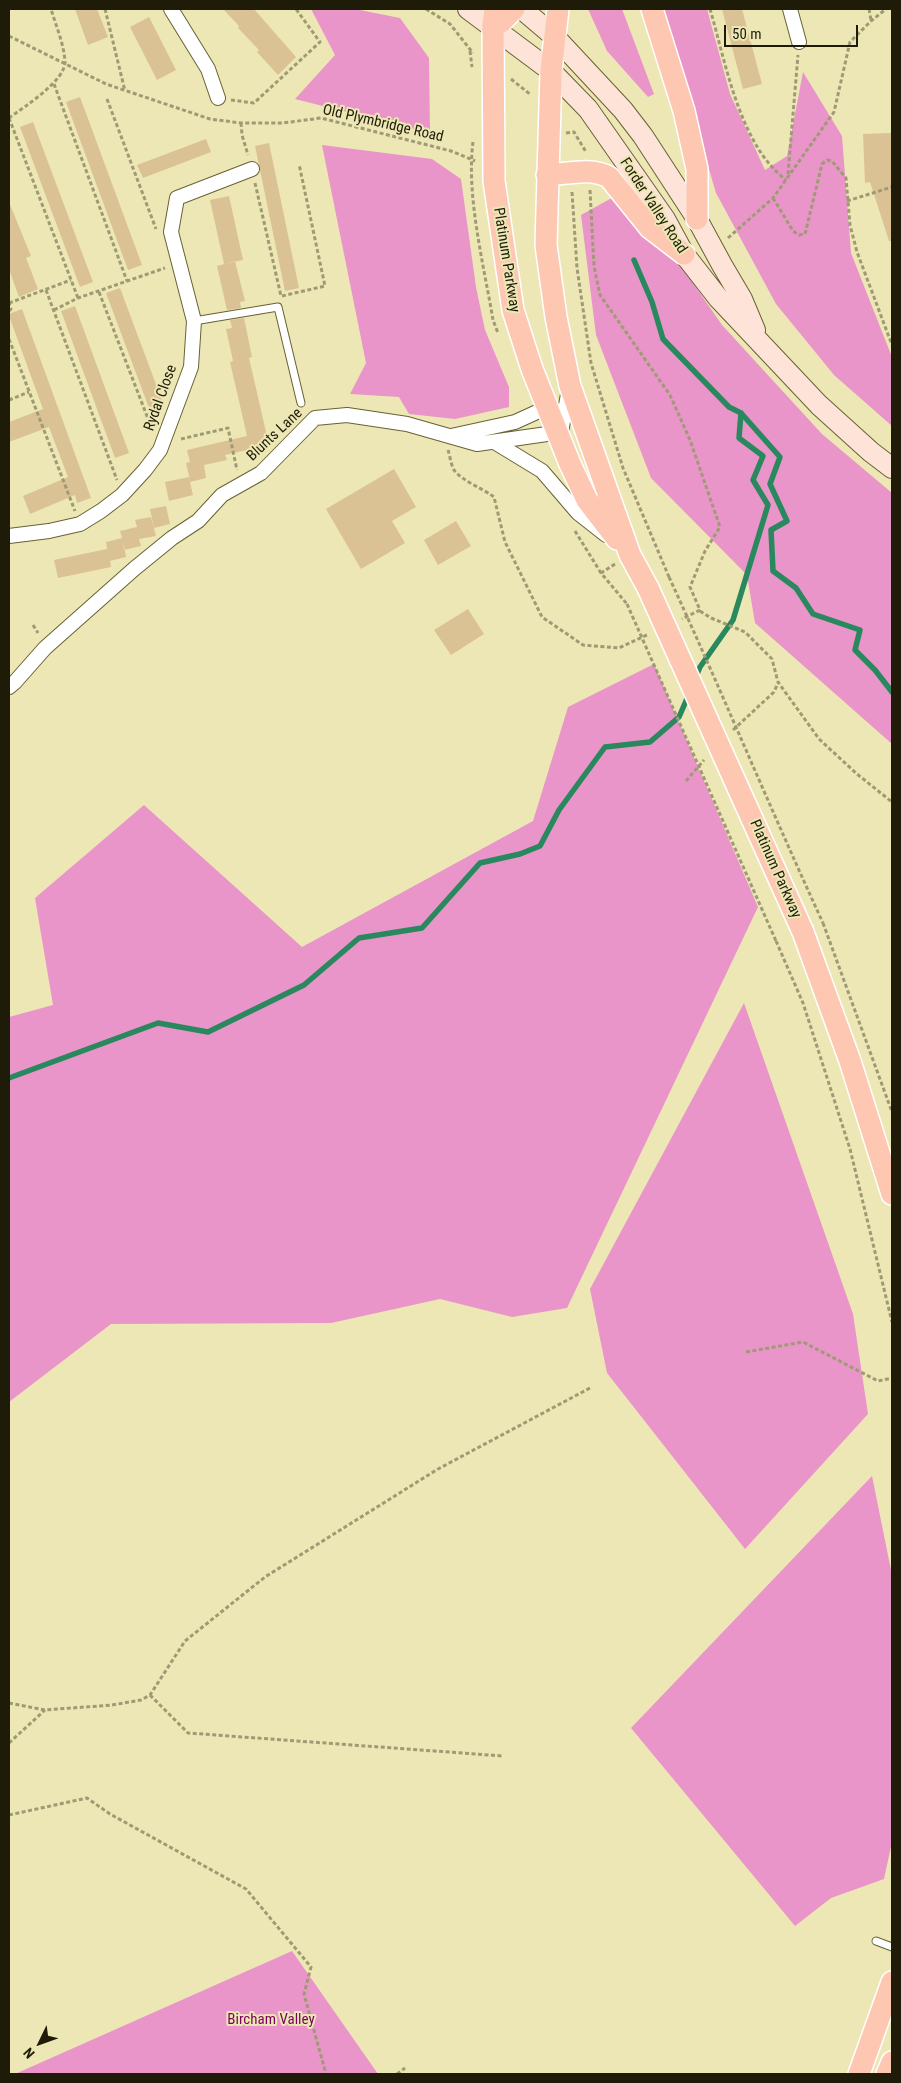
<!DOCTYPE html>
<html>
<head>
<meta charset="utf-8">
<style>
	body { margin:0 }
	#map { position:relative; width:901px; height:2083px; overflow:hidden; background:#ede7b5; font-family:"Roboto Condensed",sans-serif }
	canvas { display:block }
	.frame { position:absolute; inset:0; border:10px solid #1e1c09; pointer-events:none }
	.north { position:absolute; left:15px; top:2018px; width:50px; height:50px; -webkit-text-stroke:4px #ede7b5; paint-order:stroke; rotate:228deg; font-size:14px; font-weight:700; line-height:20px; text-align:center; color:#1e1c09 }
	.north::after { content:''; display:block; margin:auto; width:18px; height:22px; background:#1e1c09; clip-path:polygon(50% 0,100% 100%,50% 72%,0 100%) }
	.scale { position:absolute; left:724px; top:25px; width:134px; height:22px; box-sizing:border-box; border:2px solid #1e1c09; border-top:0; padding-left:6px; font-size:15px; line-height:18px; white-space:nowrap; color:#1e1c09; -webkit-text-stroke:4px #ede7b5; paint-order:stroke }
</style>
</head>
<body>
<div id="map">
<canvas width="901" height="2083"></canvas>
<div class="frame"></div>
<div class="north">N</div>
<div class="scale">50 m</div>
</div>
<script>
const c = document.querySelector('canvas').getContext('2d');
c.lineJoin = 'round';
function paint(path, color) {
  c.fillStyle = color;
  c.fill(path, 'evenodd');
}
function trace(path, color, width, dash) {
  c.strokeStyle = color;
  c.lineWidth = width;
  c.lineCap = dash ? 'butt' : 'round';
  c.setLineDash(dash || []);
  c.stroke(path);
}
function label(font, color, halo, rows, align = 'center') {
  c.font = font + ' "Roboto Condensed",sans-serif';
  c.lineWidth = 4;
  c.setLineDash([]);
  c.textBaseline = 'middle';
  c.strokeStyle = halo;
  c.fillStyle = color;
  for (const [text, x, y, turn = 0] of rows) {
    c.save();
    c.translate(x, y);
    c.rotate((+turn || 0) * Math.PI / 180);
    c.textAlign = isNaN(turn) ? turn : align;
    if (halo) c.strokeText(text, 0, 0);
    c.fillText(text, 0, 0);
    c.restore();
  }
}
paint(new Path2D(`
	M311 9H355L400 18 429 58 430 133 295 99 335 55Z
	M588 9H622L654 94 648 97 607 51Z
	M662 9H707L730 94 765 170 787 156 803 72 842 136 851 253 892 357V426L834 375 776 304 716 193Z
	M322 145 432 159 461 179 476 287 485 330 509 387V407L455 419 409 414 399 397 350 394 366 363Z
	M628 189 722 325 822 434 892 493V744L755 623 747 575 651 478 596 335 581 215Z
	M654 664 758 907 567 1308 512 1317 440 1299 331 1323 111 1324 9 1402V1017L53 1005 35 898 144 805 302 947 533 821 568 707Z
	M744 1003 853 1314 868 1414 745 1549 607 1373 590 1289Z
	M872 1476 892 1575V1842L884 1879 831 1898 795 1926 631 1728Z
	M292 1951 378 2074H15Z`), '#e995ca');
trace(new Path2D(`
	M634 260 652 302 663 339 729 407 741 413 780 457 770 484 787 521 771 530 773 571 796 588 813 614 860 630 855 650 875 670 892 692
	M695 679 700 667 733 620 768 505 753 480 763 456 739 438 741 413
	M9 1078 158 1023 208 1032 304 985 359 938 422 928 480 863 520 854 540 846 559 810 605 747 650 742 679 717 689 694`), '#2a885e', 5.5);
paint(new Path2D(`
	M75 9H97L108 37 88 45Z
	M223 9H254L296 57 278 75 257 52 259 50 238 28 239 26Z
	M722 9H742L762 84 743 89Z
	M149 17 176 70 157 80 130 27Z
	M80 97 142 265 128 270 66 102Z
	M33 122 93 282 80 287 20 127Z
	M891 133 892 241H889L870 182 865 183 863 134Z
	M206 139 211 152 143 178 137 165Z
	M269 143 299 288 285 291 255 146Z
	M229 196 243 260 224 264 210 200Z
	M9 202 31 256 26 258 38 289 19 297 9 269Z
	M235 261 245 301 240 302 241 308 227 310 217 266Z
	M120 288 163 403 149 408 106 293Z
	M75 306 129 453 115 458 61 311Z
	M22 309 91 498 77 503 75 495 30 514 23 496 68 477 49 427 9 442V422L43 409 9 316V314Z
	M244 318 252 357 249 358 269 445 225 455 227 460 204 465 206 478 190 482 193 495 169 501 165 482 189 477 190 480 186 463 190 462 187 450 247 436 230 362 233 361 226 329 232 328 230 320Z
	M394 469 416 507 392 521 405 543 361 569 326 509Z
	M166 506 170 524 154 528 150 509Z
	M151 517 156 536 139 539 141 546 124 550 123 541 126 557 110 561 111 567 58 578 54 560 107 549 106 542 122 538 120 531 137 527 135 520Z
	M456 521 471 546 438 565 424 540Z
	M468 609 484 634 451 655 434 630Z`), '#dbc295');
const service = new Path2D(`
	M194 321 278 307 301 403
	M876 1941 892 1947`);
const minor = new Path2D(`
	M171 9 208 69 218 98
	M790 9 799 42
	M451 436 515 422 548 407
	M496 443 542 471 578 513 606 535
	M9 536 49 531 80 524 101 511 122 495 145 470 160 450 191 367 194 321 171 232 177 198 252 169
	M9 687 15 682 45 648 134 569 172 538 198 521 222 495 261 473 315 418 347 415 407 424 477 444 561 432 569 389`);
const secondary = new Path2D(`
	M468 9 551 71 588 109 665 219 684 254 719 299 819 405 871 452 892 468
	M522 9 555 37 623 110 643 136 697 219 722 265 742 299 755 330`);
const primary = new Path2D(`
	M495 9 493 26 494 181 513 310 532 369 570 464 587 500 617 539
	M558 9 551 71 546 245 556 317 570 386 630 555 648 588
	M652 9 684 111 697 169V219
	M493 26 501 22 514 9
	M547 175C568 174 590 167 609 177L650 228 684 254
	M803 932 850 1061 892 1194
	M859 2074 892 1982
	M887 2074 892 2062`);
trace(service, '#676234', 9);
trace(minor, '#676234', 16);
trace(secondary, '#676234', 22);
trace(primary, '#fff', 24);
trace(new Path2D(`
	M105 9 125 91
	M426 9 450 24 473 53
	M710 9C726 63 739 144 786 180
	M869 9 871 20
	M9 36 106 84 210 119 241 123H283L321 118 451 151 475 161
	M470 51 472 67
	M511 79 531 95
	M54 84 127 281
	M107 99 156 229
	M231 100 254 103 320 42 296 9
	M9 118 78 298
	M9 118C24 107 65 81 65 62 64 44 56 26 51 9
	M241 123 242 135 248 155
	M566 133 574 132 586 152
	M473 142C466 196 484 266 493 320L498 333
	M788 174 798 55
	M255 183 281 296
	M590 190 594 266 600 295 670 395 690 440 720 527 705 551 690 587 700 610 682 619
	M572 192 577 268 591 363 623 468 669 577
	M773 198 793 231 799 235 805 234 822 164 827 160 832 161 846 178 850 225 857 252 892 345
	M847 201 892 187
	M728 238 773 198 834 112 850 42 871 21 886 9
	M46 290 117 480
	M99 292 152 429
	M282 296 325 286 299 164
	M9 303 71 280
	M54 310 78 298 165 268
	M9 311 11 309 9 303
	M9 339 75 511
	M9 400 29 392
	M181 439 228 428 237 470
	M448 450C450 456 451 465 454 470 462 481 482 488 494 497L505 542 542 617 583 645 619 648 649 634
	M575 531 601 573
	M615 564 601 573 627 604
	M700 611 711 618 745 632 772 659 778 682 819 739 857 774 892 802
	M33 625 38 633
	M733 730 774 692 778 683
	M686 781 704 760
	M823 923 892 1112
	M776 941 803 1003 850 1149 892 1322
	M746 1352 803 1342 878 1381 892 1378
	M150 1695 188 1733 503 1756
	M9 1703 45 1710 112 1705 141 1700 150 1695 185 1641 265 1577 438 1469 590 1388
	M9 1743 45 1710
	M9 1815 87 1798 110 1814 246 1889 311 1967 304 1994 326 2074
	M397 2074 405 2068`), '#9f9a74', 3, [4, 2.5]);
trace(service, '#fff', 7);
trace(minor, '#fff', 14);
trace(secondary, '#fee3d8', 20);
trace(primary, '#fdc7b2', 21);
const primaryBridge = new Path2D(`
	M648 588 803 932`);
trace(primaryBridge, '#fff', 24, []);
trace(new Path2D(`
	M669 577C722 692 770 808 823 923
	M627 604 776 941`), '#9f9a74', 3, [4, 2.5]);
trace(primaryBridge, '#fdc7b2', 21);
label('15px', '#1e1c09', '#ede7b5', [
	["Old Plymbridge Road",383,124,13],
	["Forder Valley Road",653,206,57],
	["Platinum Parkway",506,260,81],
	["Rydal Close",161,398,-70],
	["Blunts Lane",275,435,-43],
	["Platinum Parkway",775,869,66]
]);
label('15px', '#7b005d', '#ede7b5', [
	["Bircham Valley",271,2020]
]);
</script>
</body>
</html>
